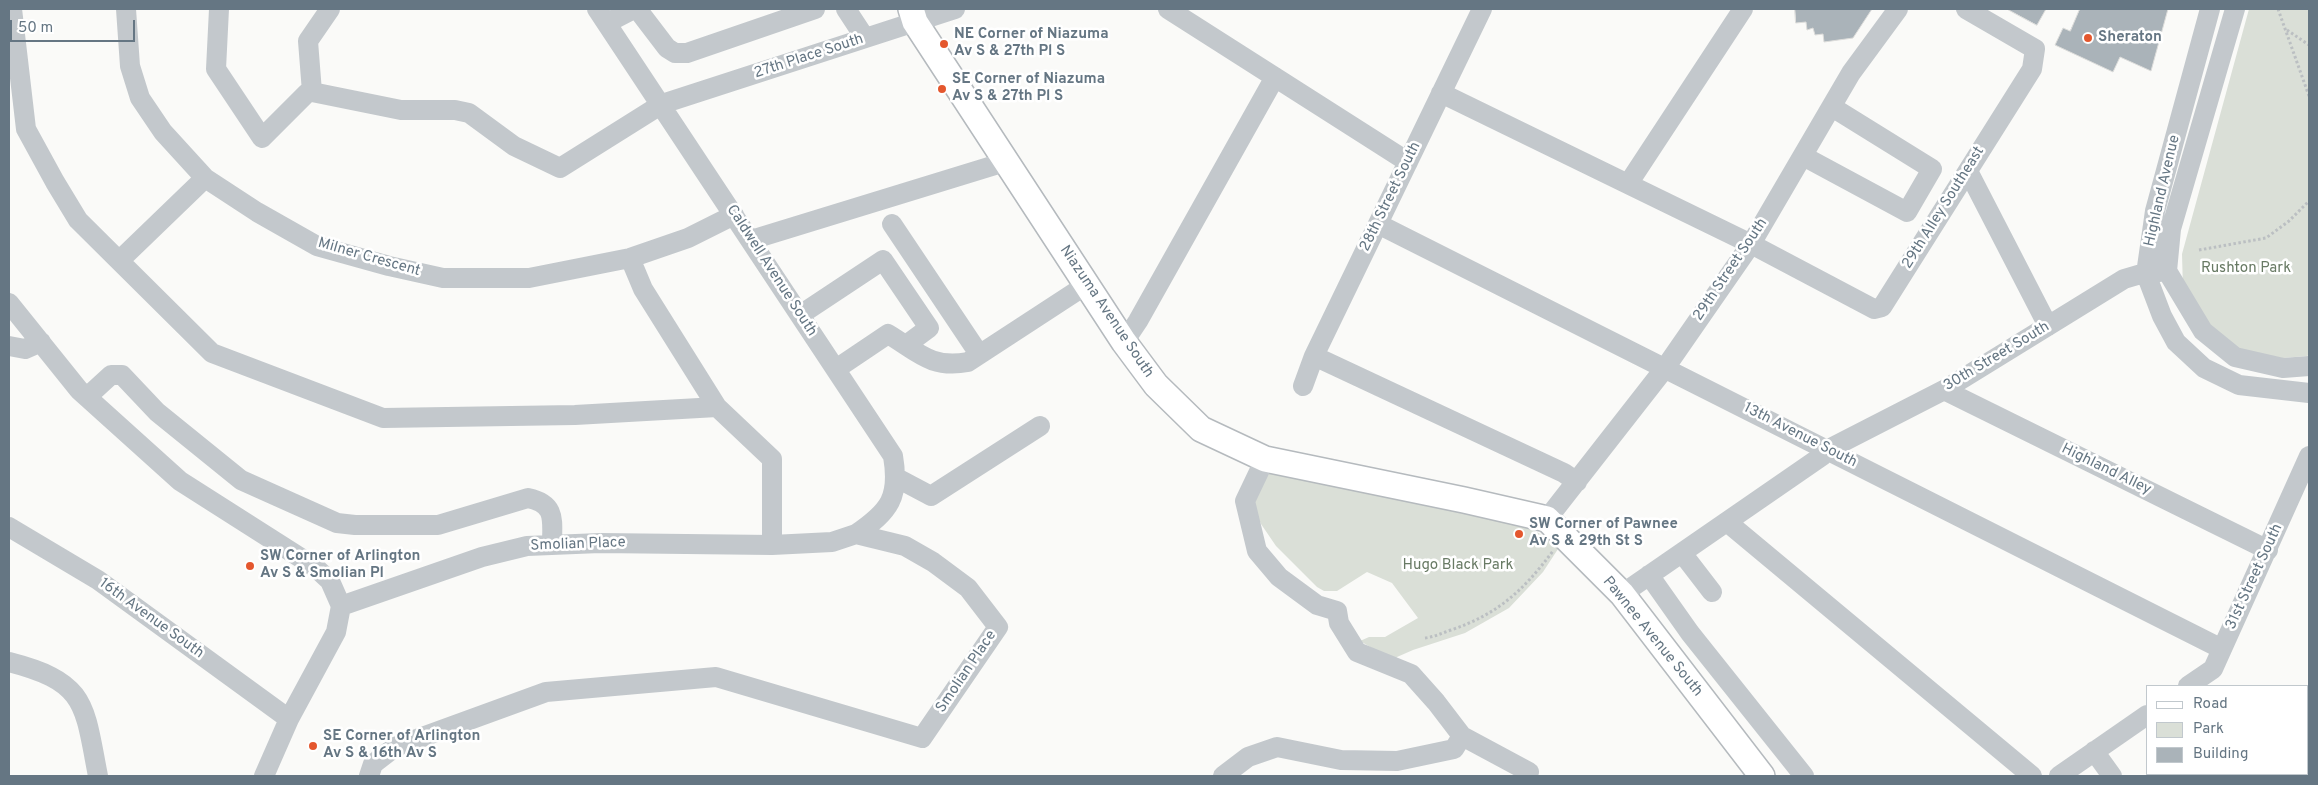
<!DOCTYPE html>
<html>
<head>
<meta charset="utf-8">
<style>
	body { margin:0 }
	#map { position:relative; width:2318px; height:785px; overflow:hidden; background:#fafaf8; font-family:Overpass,sans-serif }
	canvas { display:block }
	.frame { position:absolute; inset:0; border:10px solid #657683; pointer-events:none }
	.legend { position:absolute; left:2146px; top:685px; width:162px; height:90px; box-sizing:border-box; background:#fff; border:1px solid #c1c8cd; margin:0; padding:6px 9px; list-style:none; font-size:15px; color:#657683 }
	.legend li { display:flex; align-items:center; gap:10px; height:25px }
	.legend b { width:25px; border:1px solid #c1c8cd }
	.scale { position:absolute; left:10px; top:20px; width:125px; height:22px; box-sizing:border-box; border:2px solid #657683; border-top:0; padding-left:6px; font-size:15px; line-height:18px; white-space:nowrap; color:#657683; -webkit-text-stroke:4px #fff; paint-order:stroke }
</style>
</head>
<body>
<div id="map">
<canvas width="2318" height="785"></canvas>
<div class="frame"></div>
<ul class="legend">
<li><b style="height:6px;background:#fff"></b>Road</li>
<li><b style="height:14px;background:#dadfd7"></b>Park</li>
<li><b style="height:14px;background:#aab3b9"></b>Building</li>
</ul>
<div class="scale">50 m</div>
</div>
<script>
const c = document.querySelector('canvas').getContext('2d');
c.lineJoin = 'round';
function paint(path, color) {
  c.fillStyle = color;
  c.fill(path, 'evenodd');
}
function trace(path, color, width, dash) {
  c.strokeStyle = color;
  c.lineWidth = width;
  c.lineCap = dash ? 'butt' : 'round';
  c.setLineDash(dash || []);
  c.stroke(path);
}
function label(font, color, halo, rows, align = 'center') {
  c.font = font + ' Overpass,sans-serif';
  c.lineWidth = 5;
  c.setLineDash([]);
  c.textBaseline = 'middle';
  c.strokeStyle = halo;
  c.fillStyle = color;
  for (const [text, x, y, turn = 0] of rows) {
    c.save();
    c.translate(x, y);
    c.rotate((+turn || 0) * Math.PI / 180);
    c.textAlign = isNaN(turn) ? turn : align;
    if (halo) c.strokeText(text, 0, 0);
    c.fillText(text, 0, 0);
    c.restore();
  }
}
paint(new Path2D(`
	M2249 9H2309V355L2307 356 2271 359 2233 346 2207 325 2183 290 2182 254Z
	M1270 465 1509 519C1522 525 1552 537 1558 549L1543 572 1509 608 1465 633 1413 650 1397 657 1394 661 1360 641 1369 637H1385L1418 618 1392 583 1367 572 1337 591H1324L1317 587 1276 546 1261 524 1251 502Z`), '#dadfd7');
const building = new Path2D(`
	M1795 9H1872L1853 38 1824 42 1823 34 1815 35 1813 28 1807 30 1806 22 1796 23Z
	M2007 9H2046L2037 25Z
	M2080 9H2168L2151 71 2120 57 2113 72 2055 45 2063 28 2070 31Z`);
paint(building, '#aab3b9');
trace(building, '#dcdcda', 1);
const major = new Path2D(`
	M911 9 915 22 1124 342 1156 385 1201 429 1265 459 1464 500 1547 519 1622 594 1762 776`);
trace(major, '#b5babe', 28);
trace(new Path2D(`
	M2278 9 2309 96
	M2287 30 2309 45
	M2199 250 2266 238 2289 221 2309 201
	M1425 638C1434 637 1442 633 1451 630 1498 614 1523 591 1553 551`), '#bbbfc2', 3, [2.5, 2.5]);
trace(new Path2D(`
	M12 9 26 129 55 182 78 220 212 353 383 418 575 415 717 407
	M126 9 130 66 140 98 163 132 205 178 257 212 317 246 389 266 443 278H529L630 258 688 238 734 215
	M219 9 216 69 262 138 307 93 312 92
	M597 9 893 456C900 497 890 511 856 534
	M846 9 865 38
	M1168 9 1408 162
	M2210 9 2155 211 2146 274 2162 316 2176 342 2204 368 2239 385 2309 393
	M2235 9 2171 229 2167 271 2203 331 2235 357 2283 368 2309 366
	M607 23 632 10H638L667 48 675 53H687L815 9
	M312 92 401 110H455L469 113 514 146 560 168 662 104 955 9
	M312 92 308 41 330 9
	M1441 93 1751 244 1874 309 1882 307 2032 69 2035 49 1966 9
	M1803 156 1907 212 1932 169 1832 107
	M1968 171 2048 326
	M1628 184 1743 9
	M892 224 979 354
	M1378 224 2222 649
	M751 240 1005 162
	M630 258 643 289 717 407 772 459V545
	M120 260 205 178
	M9 303 79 390 180 481 315 567 330 581 341 606 336 632 289 719 264 776
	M800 315 883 260 929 328 906 345
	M1124 342 1138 321 1275 77
	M9 346 25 349 41 342
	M1314 356 1564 473 1577 482
	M836 369 888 334C918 352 931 369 968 362L1086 285
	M1303 386 1314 356 1482 9
	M1944 390 2268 550
	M87 397 111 375H122L157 412 241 480 337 523 355 525H438L528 498C557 504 552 521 552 545
	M897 478 931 496 1040 426
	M1547 519 1665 368 1751 244 1851 73 1898 9
	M1727 522 2032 776
	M9 527 98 580 289 719
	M1682 553 1712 592
	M1649 575 1690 633 1804 776
	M1622 594 1822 456 1827 450 1944 390 2124 279 2141 274 2167 271
	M341 606 482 557 527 546 600 543 772 545 832 542 856 534 905 546 933 562 968 588 998 627 922 738 716 677 546 692 395 747 373 764 369 776
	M9 662C87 682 84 704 98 776
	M2188 686 2213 669 2309 456
	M1462 736 1529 772
	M2307 746 2309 740
	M2094 751 2112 776
	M1223 776 1248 757 1277 747 1341 760 1397 761 1454 749 1462 736 1436 702 1411 674 1357 652 1339 623 1337 611 1317 605 1279 577 1257 551 1245 501 1265 459
	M2059 776 2147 715`), '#c3c8cc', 20);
trace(major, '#fff', 25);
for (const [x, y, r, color] of [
	[2088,38,5,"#e4572e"],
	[944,44,5,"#e4572e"],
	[942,89,5,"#e4572e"],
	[1519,534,5,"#e4572e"],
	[250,566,5,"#e4572e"],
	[313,746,5,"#e4572e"]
]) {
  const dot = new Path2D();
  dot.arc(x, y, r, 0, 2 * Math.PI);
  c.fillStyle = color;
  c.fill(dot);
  trace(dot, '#fff', 2);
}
label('bold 15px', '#657683', '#fff', [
	["NE Corner of Niazuma",954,35],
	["Av S & 27th Pl S",954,52],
	["Sheraton",2098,38],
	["SE Corner of Niazuma",952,80],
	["Av S & 27th Pl S",952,97],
	["SW Corner of Pawnee",1529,525],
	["Av S & 29th St S",1529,542],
	["SW Corner of Arlington",260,557],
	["Av S & Smolian Pl",260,574],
	["SE Corner of Arlington",323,737],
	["Av S & 16th Av S",323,754]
], 'left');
label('15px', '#657683', '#fff', [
	["27th Place South",809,57,-18],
	["Highland Avenue",2163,191,-77],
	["28th Street South",1391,197,-64],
	["29th Alley Southeast",1944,208,-58],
	["Milner Crescent",369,258,16],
	["29th Street South",1731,270,-56],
	["Caldwell Avenue South",771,271,57],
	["Niazuma Avenue South",1106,312,56],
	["30th Street South",1997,357,-31],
	["13th Avenue South",1800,436,27],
	["Highland Alley",2106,470,26],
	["Smolian Place",578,545,-2],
	["31st Street South",2255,577,-65],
	["16th Avenue South",151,619,36],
	["Pawnee Avenue South",1652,637,51],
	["Smolian Place",967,672,-56]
]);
label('15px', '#687a64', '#fff', [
	["Rushton Park",2246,269],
	["Hugo Black Park",1458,566]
]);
</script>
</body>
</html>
